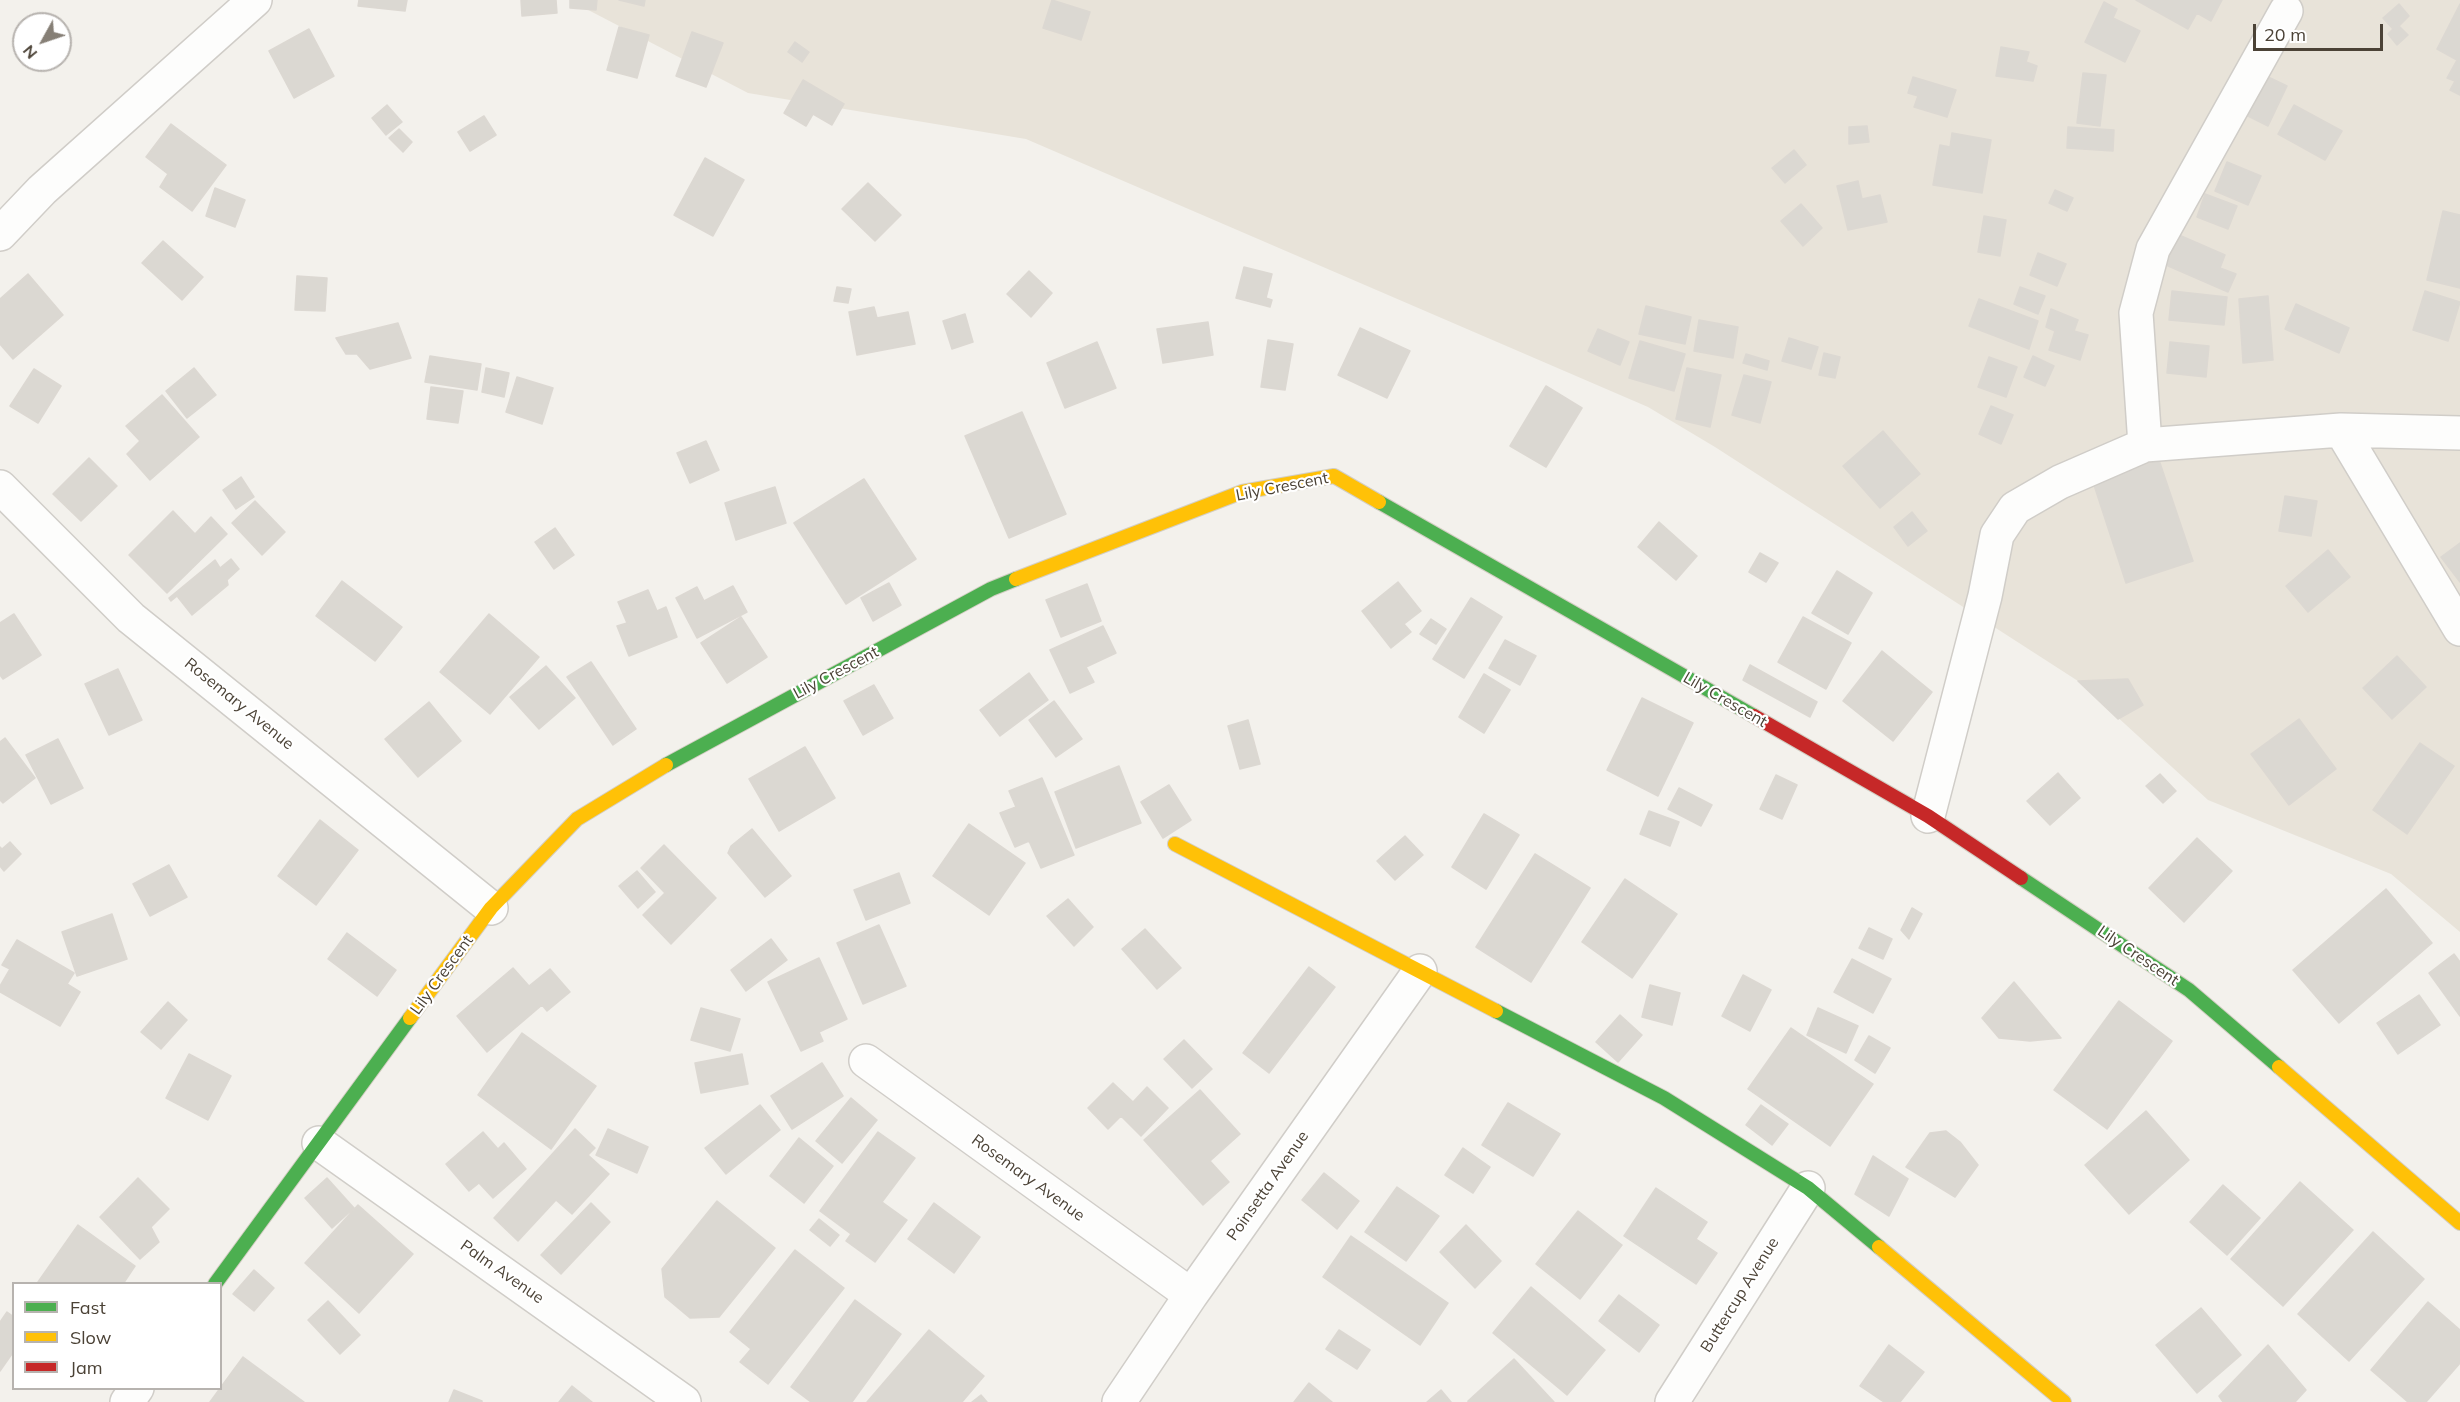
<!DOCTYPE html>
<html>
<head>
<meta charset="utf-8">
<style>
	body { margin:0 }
	#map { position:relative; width:2460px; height:1402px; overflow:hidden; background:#f3f1ec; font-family:Mulish,sans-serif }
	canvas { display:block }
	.legend { position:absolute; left:12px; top:1282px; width:210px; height:108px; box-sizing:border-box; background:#fff; border:2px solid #b7b3af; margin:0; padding:8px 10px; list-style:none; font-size:18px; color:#4b4236 }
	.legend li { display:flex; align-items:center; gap:12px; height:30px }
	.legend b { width:30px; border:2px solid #b7b3af }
	.north { position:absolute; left:12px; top:12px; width:60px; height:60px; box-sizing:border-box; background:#fff; border:2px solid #b7b3af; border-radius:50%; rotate:230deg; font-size:16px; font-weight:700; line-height:24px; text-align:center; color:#4b4236 }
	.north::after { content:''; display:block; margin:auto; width:21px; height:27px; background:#867f76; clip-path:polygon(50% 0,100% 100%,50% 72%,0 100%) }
	.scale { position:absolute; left:2253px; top:24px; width:130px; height:27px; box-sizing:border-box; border:3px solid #4b4236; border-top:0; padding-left:8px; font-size:18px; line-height:21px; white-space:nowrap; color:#4b4236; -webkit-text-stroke:4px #fff; paint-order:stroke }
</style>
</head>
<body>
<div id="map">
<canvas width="2460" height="1402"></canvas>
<ul class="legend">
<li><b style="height:8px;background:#4caf50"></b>Fast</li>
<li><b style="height:8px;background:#ffc107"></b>Slow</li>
<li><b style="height:8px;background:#c62828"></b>Jam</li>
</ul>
<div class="north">N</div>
<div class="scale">20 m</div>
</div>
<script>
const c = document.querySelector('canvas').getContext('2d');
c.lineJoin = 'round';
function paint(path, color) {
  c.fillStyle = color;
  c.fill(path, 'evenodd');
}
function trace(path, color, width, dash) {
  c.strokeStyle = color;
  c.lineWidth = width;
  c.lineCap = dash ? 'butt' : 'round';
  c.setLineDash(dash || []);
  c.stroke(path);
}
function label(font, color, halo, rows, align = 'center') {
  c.font = font + ' Mulish,sans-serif';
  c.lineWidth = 4.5;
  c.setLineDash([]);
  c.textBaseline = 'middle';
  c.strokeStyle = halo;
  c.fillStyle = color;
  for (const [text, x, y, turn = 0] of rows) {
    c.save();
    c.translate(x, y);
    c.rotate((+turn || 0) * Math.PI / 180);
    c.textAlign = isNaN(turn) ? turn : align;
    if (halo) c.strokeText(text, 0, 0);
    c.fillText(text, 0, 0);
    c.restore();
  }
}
paint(new Path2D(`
	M569 0H2460V932L2391 874 2208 800 2078 681 1715 447 1648 407 1026 139 748 93Z`), '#e8e3d9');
const building = new Path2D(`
	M359 0H407L405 11 358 6Z
	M521 0H556L557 13 522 16Z
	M570 0H597L596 10 570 8Z
	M619 0H645L644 6Z
	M1052 0 1090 12 1081 40 1043 28Z
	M2136 0H2222L2211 21 2197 13 2188 29Z
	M2104 2 2117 9 2113 18 2140 31 2125 62 2085 42Z
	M2399 4 2409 16 2399 26 2408 35 2397 45 2388 34 2393 29 2383 18Z
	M2460 4V95L2450 90 2455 81 2447 78 2457 60 2437 49Z
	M619 27 649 35 637 78 607 70Z
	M309 29 334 76 294 98 269 51Z
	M692 32 723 43 706 87 676 76Z
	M795 42 809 52 802 62 788 52Z
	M2001 47 2029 52 2026 62 2037 66 2033 81 1996 76Z
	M2083 73 2106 75 2100 126 2077 123Z
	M2264 75 2287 86 2268 126 2246 115Z
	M1913 77 1956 90 1947 117 1914 107 1918 96 1908 93Z
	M803 80 844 104 832 125 813 114 806 126 784 113Z
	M387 105 402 122 386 135 372 118Z
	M2294 105 2342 131 2325 160 2278 134Z
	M484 116 496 135 470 151 458 132Z
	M171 124 226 165 192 211 160 187 168 174 146 157Z
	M1867 126 1869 142 1849 144V127Z
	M2068 127 2114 130 2113 151 2067 148Z
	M399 129 412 142 403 152 389 138Z
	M1952 133 1991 140 1982 193 1933 185 1940 145 1950 147Z
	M1794 150 1806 165 1785 183 1772 168Z
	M705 158 744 180 713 236 674 215Z
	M2227 162 2261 176 2248 205 2215 191Z
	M1858 181 1862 199 1880 195 1887 222 1848 230 1837 186Z
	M868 183 901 215 875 241 842 209Z
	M215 188 245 200 235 227 206 216Z
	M2055 190 2073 198 2067 211 2049 203Z
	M2205 194 2237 206 2228 229 2197 217Z
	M1801 204 1822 228 1803 246 1781 221Z
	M2443 211 2460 215V288L2427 280Z
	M1984 216 2006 220 2000 256 1978 252Z
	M2179 235 2225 255 2220 268 2236 274 2228 292 2166 265Z
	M163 241 203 277 182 300 142 263Z
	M2038 253 2066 264 2057 286 2030 275Z
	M1244 267 1272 274 1266 298 1272 300 1270 307 1236 298Z
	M1029 271 1052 293 1031 317 1007 294Z
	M28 274 63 315 13 359 0 344V299Z
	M297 276 327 278 325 311 295 310Z
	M837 287 851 289 848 303 834 301Z
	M2020 287 2045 296 2038 314 2014 304Z
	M2172 291 2227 297 2224 325 2169 320Z
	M2425 291 2460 302 2448 341 2413 330Z
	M2268 296 2273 360 2243 363 2239 299Z
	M1979 299 2038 321 2029 349 1969 326Z
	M2296 304 2349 328 2339 353 2285 329Z
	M1646 306 1691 317 1685 344 1639 334Z
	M874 307 877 318 908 312 915 344 857 355 849 312Z
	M2051 309 2078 320 2074 331 2088 335 2080 360 2049 350 2055 331 2046 327Z
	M965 314 973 342 952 349 943 321Z
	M1699 320 1738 327 1733 358 1694 351Z
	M1208 322 1213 355 1163 363 1157 329Z
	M398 323 411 358 370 369 357 354H346L336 338Z
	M1360 328 1410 351 1387 398 1338 375Z
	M1598 329 1629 342 1620 365 1588 351Z
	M1789 338 1818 347 1811 369 1782 361Z
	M1268 340 1293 344 1285 390 1261 387Z
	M1640 341 1685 354 1674 391 1629 378Z
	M1097 342 1116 388 1065 408 1047 363Z
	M2170 342 2209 346 2206 377 2167 373Z
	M1824 353 1840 357 1835 378 1819 375Z
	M1746 354 1769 361 1767 370 1743 363Z
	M430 356 481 364 477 390 425 382Z
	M2033 356 2054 366 2045 386 2024 377Z
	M1989 357 2017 367 2006 397 1978 387Z
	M194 368 216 395 187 418 166 391Z
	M486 368 509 373 504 397 482 392Z
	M1687 368 1721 375 1710 427 1676 419Z
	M34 369 61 386 38 423 10 406Z
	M1744 375 1771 382 1760 423 1732 415Z
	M517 377 553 388 542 424 506 412Z
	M1546 386 1582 408 1546 467 1510 446Z
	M431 387 463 391 458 423 427 419Z
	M162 395 199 437 150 480 127 454 140 441 126 426Z
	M1991 406 2013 415 2001 444 1979 434Z
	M1022 412 1066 514 1009 538 965 436Z
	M1883 431 1920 474 1880 508 1843 466Z
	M706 441 719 470 690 483 677 453Z
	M89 458 117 486 81 521 53 494Z
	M2159 460 2193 561 2126 583 2093 482Z
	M241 477 254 497 236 509 223 490Z
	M864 479 916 559 846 604 794 523Z
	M775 487 786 523 736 540 725 503Z
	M2285 496 2317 501 2311 536 2279 531Z
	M255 501 285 532 262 555 232 523Z
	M173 511 195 534 211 517 227 534 167 593 129 555Z
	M1912 512 1927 531 1908 546 1894 527Z
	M1659 522 1697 556 1676 580 1638 547Z
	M555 528 574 555 554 569 535 542Z
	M2460 543V582L2441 557Z
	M2328 550 2350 577 2308 612 2286 586Z
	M1760 553 1778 563 1766 582 1749 572Z
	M231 559 239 569 227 580 228 585 192 615 177 596 171 601 169 598 215 560 220 568Z
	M1837 571 1872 593 1848 634 1812 613Z
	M342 581 402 627 375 661 316 616Z
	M1398 582 1421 611 1404 624 1411 632 1391 648 1362 611Z
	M889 583 901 605 873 621 861 598Z
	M1087 584 1101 621 1061 637 1046 600Z
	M733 586 747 612 697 638 676 598 697 587 704 601Z
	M648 590 657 611 666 607 677 637 629 656 617 626 627 623 618 602Z
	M1471 598 1502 617 1464 678 1433 659Z
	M14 614 41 655 3 679 0 675V623Z
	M489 614 539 657 490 714 440 672Z
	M741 617 767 657 727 683 701 643Z
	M1803 617 1851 643 1826 689 1778 662Z
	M1431 619 1446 629 1436 644 1420 634Z
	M1103 626 1116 653 1086 667 1094 682 1070 693 1050 650Z
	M1505 640 1536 656 1520 685 1489 668Z
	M1882 651 1932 692 1893 741 1843 701Z
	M2397 656 2426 687 2392 719 2363 688Z
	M591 662 636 729 613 745 567 677Z
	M1750 665 1817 702 1810 717 1743 680Z
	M546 666 575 698 539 729 510 697Z
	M118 669 142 720 109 735 85 684Z
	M1029 673 1048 700 1000 736 980 710Z
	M1484 674 1510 690 1484 733 1459 717Z
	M2128 679 2143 705 2118 719 2078 681Z
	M874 685 893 718 863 735 844 701Z
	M1642 698 1693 723 1658 796 1607 770Z
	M1054 701 1082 739 1056 757 1029 720Z
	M429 702 461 741 418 777 385 739Z
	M2299 719 2336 769 2289 805 2251 754Z
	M1248 720 1260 764 1240 769 1228 726Z
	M5 738 35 778 3 803 0 800V742Z
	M58 739 83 788 51 804 26 755Z
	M2420 743 2454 766 2407 834 2373 810Z
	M805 747 835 798 779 831 749 779Z
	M1119 766 1141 823 1076 848 1055 792Z
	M2058 773 2080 798 2050 825 2027 801Z
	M2160 774 2176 791 2163 803 2146 786Z
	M1776 775 1797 785 1782 819 1760 809Z
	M1042 778 1074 855 1041 868 1029 841 1015 847 1000 813 1016 807 1009 791Z
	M1169 785 1191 820 1163 838 1141 802Z
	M1679 788 1712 805 1701 826 1668 809Z
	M1649 811 1679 822 1670 846 1640 834Z
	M1484 814 1519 835 1486 889 1452 867Z
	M320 820 358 850 316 905 278 876Z
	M969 824 1025 863 989 915 933 876Z
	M752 829 791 876 765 897 728 853 731 846Z
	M1405 836 1423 855 1395 880 1377 861Z
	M2197 838 2232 871 2184 922 2149 888Z
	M10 842 21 854 4 871 0 866V847L2 849Z
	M664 845 716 898 671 944 643 915 665 893 641 868Z
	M1535 854 1590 888 1531 982 1476 947Z
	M169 865 187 897 150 916 133 884Z
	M637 871 655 892 638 908 619 886Z
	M899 873 910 903 866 920 854 890Z
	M1625 879 1677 914 1632 978 1582 942Z
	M2386 889 2432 943 2339 1023 2293 970Z
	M1068 899 1093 927 1074 946 1047 916Z
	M1912 908 1922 914 1909 939 1901 930Z
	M112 914 127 959 77 976 62 932Z
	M879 925 906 986 863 1004 837 943Z
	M1869 928 1892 939 1883 959 1859 948Z
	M1145 929 1181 968 1157 989 1122 949Z
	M347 933 396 970 377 996 328 959Z
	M771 939 787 960 746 991 731 970Z
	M17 940 74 973 67 984 80 992 60 1026 0 992V986L10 969 2 965Z
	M2454 954 2460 962V1016L2429 973Z
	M819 958 847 1019 819 1032 823 1041 801 1051 768 982Z
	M1852 959 1891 979 1873 1013 1834 992Z
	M1309 967 1335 987 1269 1073 1243 1053Z
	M513 968 529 986 550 969 570 992 547 1011 542 1005 487 1052 457 1016Z
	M1743 975 1771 990 1750 1031 1722 1016Z
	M2014 982 2061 1038 2030 1041 1999 1038 1982 1018Z
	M1650 985 1680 993 1672 1025 1642 1017Z
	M2419 995 2440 1025 2398 1054 2377 1023Z
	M2119 1001 2172 1041 2107 1129 2054 1090Z
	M168 1002 187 1020 161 1049 141 1032Z
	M701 1008 740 1019 730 1051 691 1040Z
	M1818 1008 1858 1026 1846 1053 1807 1035Z
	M1620 1015 1642 1035 1618 1062 1596 1042Z
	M1791 1028 1873 1084 1830 1146 1748 1089Z
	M522 1033 596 1086 551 1149 478 1095Z
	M1869 1036 1890 1048 1875 1073 1855 1060Z
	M1184 1040 1212 1069 1192 1088 1164 1059Z
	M189 1054 231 1076 208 1120 166 1098Z
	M742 1054 748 1084 701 1093 695 1063Z
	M822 1063 843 1096 792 1129 771 1096Z
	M1113 1083 1133 1102 1147 1087 1168 1108 1141 1136 1121 1116 1108 1129 1088 1108Z
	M1200 1090 1240 1134 1210 1161 1229 1182 1203 1205 1144 1140Z
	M851 1098 877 1120 842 1163 816 1141Z
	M1508 1103 1560 1134 1533 1176 1482 1145Z
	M760 1105 780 1130 726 1174 705 1148Z
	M1761 1105 1788 1124 1772 1145 1746 1125Z
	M2146 1111 2189 1160 2129 1214 2085 1165Z
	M575 1129 595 1148 588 1155 609 1174 572 1214 556 1200 518 1241 494 1218Z
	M608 1129 648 1147 637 1173 596 1155Z
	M1946 1131 1960 1142 1978 1165 1955 1197 1906 1167 1930 1133Z
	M483 1132 498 1149 504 1143 526 1169 493 1198 479 1183 469 1191 446 1164Z
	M878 1132 915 1158 882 1202 907 1220 875 1262 846 1241 851 1234 820 1211Z
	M799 1138 833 1166 804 1203 770 1176Z
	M1463 1148 1490 1167 1473 1193 1445 1175Z
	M1873 1156 1908 1179 1889 1216 1855 1194Z
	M1324 1173 1359 1201 1337 1229 1302 1200Z
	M138 1178 169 1209 151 1227 159 1242 140 1259 100 1217Z
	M327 1178 354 1208 332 1228 305 1198Z
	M2300 1182 2353 1230 2283 1306 2231 1259Z
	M2223 1185 2260 1218 2227 1255 2190 1222Z
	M1397 1187 1439 1216 1406 1261 1365 1232Z
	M1656 1188 1707 1222 1696 1239 1717 1253 1696 1284 1624 1236Z
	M717 1201 775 1248 719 1317 690 1318 665 1297 662 1269Z
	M591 1203 610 1222 561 1274 541 1255Z
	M934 1203 980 1237 954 1273 908 1239Z
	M358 1205 413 1254 359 1313 305 1263Z
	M1578 1211 1622 1245 1580 1299 1536 1264Z
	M819 1219 839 1235 830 1246 810 1230Z
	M78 1225 135 1266 123 1284 38 1282Z
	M1466 1225 1501 1261 1475 1288 1440 1252Z
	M2373 1232 2424 1279 2349 1361 2298 1314Z
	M1351 1236 1448 1303 1420 1345 1323 1277Z
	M795 1250 844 1288 768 1384 740 1362 751 1349 730 1332Z
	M254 1270 274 1288 254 1311 233 1294Z
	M1531 1287 1605 1350 1567 1395 1493 1333Z
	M1619 1295 1659 1325 1639 1352 1599 1321Z
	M855 1300 901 1334 852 1402H811L791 1387Z
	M328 1301 360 1335 340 1354 308 1320Z
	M2428 1302 2460 1330V1363L2426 1402H2408L2371 1370Z
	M2201 1308 2241 1355 2197 1393 2156 1345Z
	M7 1312 14 1317V1351L0 1371V1322Z
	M929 1330 984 1376 962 1402H867Z
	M1339 1330 1370 1350 1357 1369 1326 1349Z
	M1889 1345 1924 1372 1900 1402H1884L1860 1386Z
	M2268 1345 2306 1390 2295 1402H2223L2219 1396Z
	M243 1357 304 1402H210Z
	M1514 1359 1554 1402H1468V1401Z
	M1309 1383 1332 1402H1294Z
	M572 1386 592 1402H559Z
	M454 1390 482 1401V1402H449Z
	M1441 1390 1451 1402H1427Z
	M981 1395 987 1402H972Z`);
paint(building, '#dbd8d2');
trace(building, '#dcd8d2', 1.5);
const street = new Path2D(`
	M0 234 42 190 255 0
	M2341 430 2460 629
	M2145 445 2136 313 2153 249 2286 11
	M0 487 131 618 491 908
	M1928 816 1985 596 1997 535 2015 508 2060 482 2145 445 2341 430 2460 433
	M866 1061 1191 1295
	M319 1143 684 1402
	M127 1402 137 1388
	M1119 1402 1191 1295 1420 971
	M1672 1402 1808 1188`);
const fast = new Path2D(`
	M1379 502 1754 716
	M666 765 991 589 1016 579
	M2021 878 2189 990 2279 1067
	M1496 1011 1664 1098 1808 1188 1879 1247
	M215 1284 410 1018`);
const slow = new Path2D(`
	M1016 579 1242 492 1334 476 1379 502
	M1175 844 1496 1011
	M410 1018 491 908 577 819 666 765
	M2279 1067 2460 1223
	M1879 1247 2064 1402`);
const jam = new Path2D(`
	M1754 716 1928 816 2021 878`);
trace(street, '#d0cdc8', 36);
trace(fast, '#d3cec3', 16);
trace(slow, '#d3cec3', 16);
trace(jam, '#d3cec3', 16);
trace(street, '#fdfdfc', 33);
trace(fast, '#4caf50', 14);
trace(slow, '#ffc107', 14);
trace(jam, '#c62828', 14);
label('16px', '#4b4236', '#fff', [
	["Lily Crescent",1282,487,-11],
	["Lily Crescent",836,673,-28],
	["Lily Crescent",1725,700,30],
	["Rosemary Avenue",239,704,39],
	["Lily Crescent",2138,956,34],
	["Lily Crescent",442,975,-54],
	["Rosemary Avenue",1028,1178,36],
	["Poinsetta Avenue",1268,1186,-55],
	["Palm Avenue",502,1272,35],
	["Buttercup Avenue",1740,1295,-58]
]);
</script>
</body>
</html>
